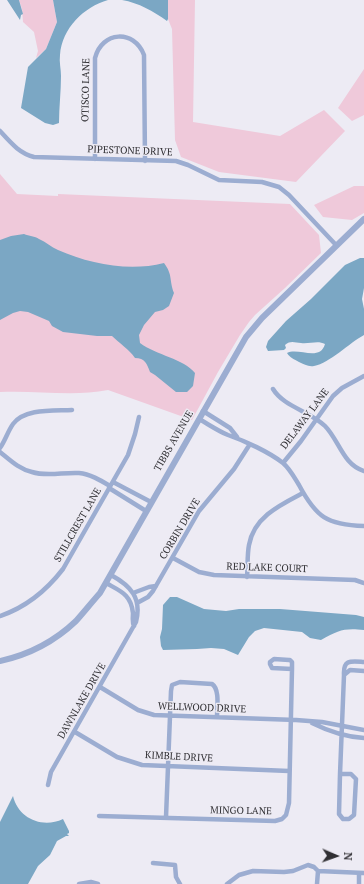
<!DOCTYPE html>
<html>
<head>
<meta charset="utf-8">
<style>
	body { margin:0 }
	#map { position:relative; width:364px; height:884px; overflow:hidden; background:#edebf4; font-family:"PT Serif",serif }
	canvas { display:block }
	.north { position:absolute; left:316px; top:836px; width:40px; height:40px; -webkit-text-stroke:3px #edebf4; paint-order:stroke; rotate:92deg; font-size:11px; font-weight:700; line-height:16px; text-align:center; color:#302f33 }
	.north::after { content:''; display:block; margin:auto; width:14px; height:18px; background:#302f33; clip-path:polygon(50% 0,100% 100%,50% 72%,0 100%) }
</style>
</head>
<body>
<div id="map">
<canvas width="364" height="884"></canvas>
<div class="north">N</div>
</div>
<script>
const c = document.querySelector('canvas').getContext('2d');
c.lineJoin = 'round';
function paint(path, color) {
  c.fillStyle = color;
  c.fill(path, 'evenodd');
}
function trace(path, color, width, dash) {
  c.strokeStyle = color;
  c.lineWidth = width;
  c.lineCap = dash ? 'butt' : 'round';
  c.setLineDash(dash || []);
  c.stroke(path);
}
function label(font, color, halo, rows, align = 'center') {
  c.font = font + ' "PT Serif",serif';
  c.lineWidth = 3;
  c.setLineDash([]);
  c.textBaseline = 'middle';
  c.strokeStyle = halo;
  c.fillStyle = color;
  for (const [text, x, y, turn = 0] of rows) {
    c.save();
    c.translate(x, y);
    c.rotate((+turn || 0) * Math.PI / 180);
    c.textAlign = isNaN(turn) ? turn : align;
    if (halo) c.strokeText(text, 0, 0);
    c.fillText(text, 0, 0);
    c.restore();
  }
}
paint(new Path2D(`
	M19 0H53L57 22 46 49 36 58 38 51 34 32 23 22 22 9Z
	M167 0H195L193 122 280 136 324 110 345 131 296 182 219 172 181 157 175 140 172 29 168 19Z
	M364 69V115L352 121 338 108Z
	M0 174 17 194 58 196V194L290 204 319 235 321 253 285 288 255 315 249 322 240 335 218 372 192 420 108 390C72 397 36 390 0 392Z
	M354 186H364V213L352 220 323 217 314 205Z`), '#efc9da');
paint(new Path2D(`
	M7 0H19L23 14 21 15 20 20Z
	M53 0H108C84 7 62 28 60 55 59 62 61 69 61 76 61 92 59 107 59 123L53 125 45 123 21 108 28 67 46 49 57 22Z
	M122 0H168V19L167 21C153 11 139 3 122 0Z
	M24 234C29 236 35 236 39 239 46 242 51 247 58 250 90 264 129 272 164 263 173 275 169 280 174 293L169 306 163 310 155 312 144 325 139 335 140 343C156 355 184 359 195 373L193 386 187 392H176L155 375 150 372C147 364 145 358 135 358 129 349 120 344 112 336H97L63 332 52 326 49 321 28 312 20 311 13 313 0 320V240L11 236Z
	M360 258H364V288L362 299 364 309V335C349 343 330 363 314 366 308 367 304 364 299 362 294 359 290 358 287 353 298 347 320 362 325 344 318 340 310 344 301 343 295 343 291 340 285 345L286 348 284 350 268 351 266 347 268 341 286 321 311 299 345 265Z
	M170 597H177L204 609 226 611 239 609H280L356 615 364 617V630C344 628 339 630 321 640L310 638 302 632 264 628 255 631 249 637 238 655 224 649 211 648 197 649 163 650 161 646 160 637 162 629 163 605Z
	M13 796C18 818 42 829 63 819L69 831V833L67 834 69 836H66L57 841 50 855 38 866 28 884H0V822Z`), '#7ba7c4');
trace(new Path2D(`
	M0 131C11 143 19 153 34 157L176 161 188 165 219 180 262 182 279 187 289 195 336 245
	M95 159V58C102 31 134 29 144 55L145 161
	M273 389C284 407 310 411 325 426 339 440 343 465 364 471
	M203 411 230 428 237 437
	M199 419C208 424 218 431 228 435 245 441 269 452 283 463 290 469 294 477 299 485 316 517 327 525 364 526
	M0 448C5 441 8 431 13 424 25 408 54 411 72 410
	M0 452C10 460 19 469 32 472 47 477 63 472 79 473 90 474 100 480 110 486
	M283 463 301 441 333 396 342 388 364 376
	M113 482 151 502
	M109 488 146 511
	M173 558 199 572 214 575 355 580 364 583
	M247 577C248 566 247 555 249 545 254 517 280 505 303 493
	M106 583C120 591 131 594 133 613 133 618 132 622 134 626
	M133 593 149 587 156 586
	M137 603 148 597 153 591 199 511 234 469 250 444
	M0 616C27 607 46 591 63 569L128 455 135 434 139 417
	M364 662C351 661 343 659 344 675L350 670 364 671
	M100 687 138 710 154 715 296 720 322 722 364 730
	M312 723C328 731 346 737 364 738
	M75 732 117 757 142 765 289 771
	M340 774H351L356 779 354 815 349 819H343L339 814Z
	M340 774 344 675
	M48 785 51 772 136 622C142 598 131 586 111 575
	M99 816 275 821 282 819 286 815 289 803 292 669V662L290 660H289L274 659 270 662V664L272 668 292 669
	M166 817 171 691 172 685 180 682 212 684C220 689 217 708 217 717
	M153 863 175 865 176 877 180 884
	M318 871 364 873
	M79 884 91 882 98 884
	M227 884 239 875 253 871 284 872 293 871 308 865 314 867 318 871
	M317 884 318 871
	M359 884V873`), '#9cadd1', 4.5);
trace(new Path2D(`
	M0 661C28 655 55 641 76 621 84 612 92 602 100 593L246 337 262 318 364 219`), '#9cadd1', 6);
label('10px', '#302f33', '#edebf4', [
	["OTISCO LANE",86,90,-89],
	["PIPESTONE DRIVE",130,151,2],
	["DELAWAY LANE",305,419,-53],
	["TIBBS AVENUE",174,441,-60],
	["STILLCREST LANE",78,525,-60],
	["CORBIN DRIVE",180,529,-59],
	["RED LAKE COURT",267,568,2],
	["DAWNLAKE DRIVE",82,701,-60],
	["WELLWOOD DRIVE",202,708,2],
	["KIMBLE DRIVE",179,757,3],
	["MINGO LANE",241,811,1]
]);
</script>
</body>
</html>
